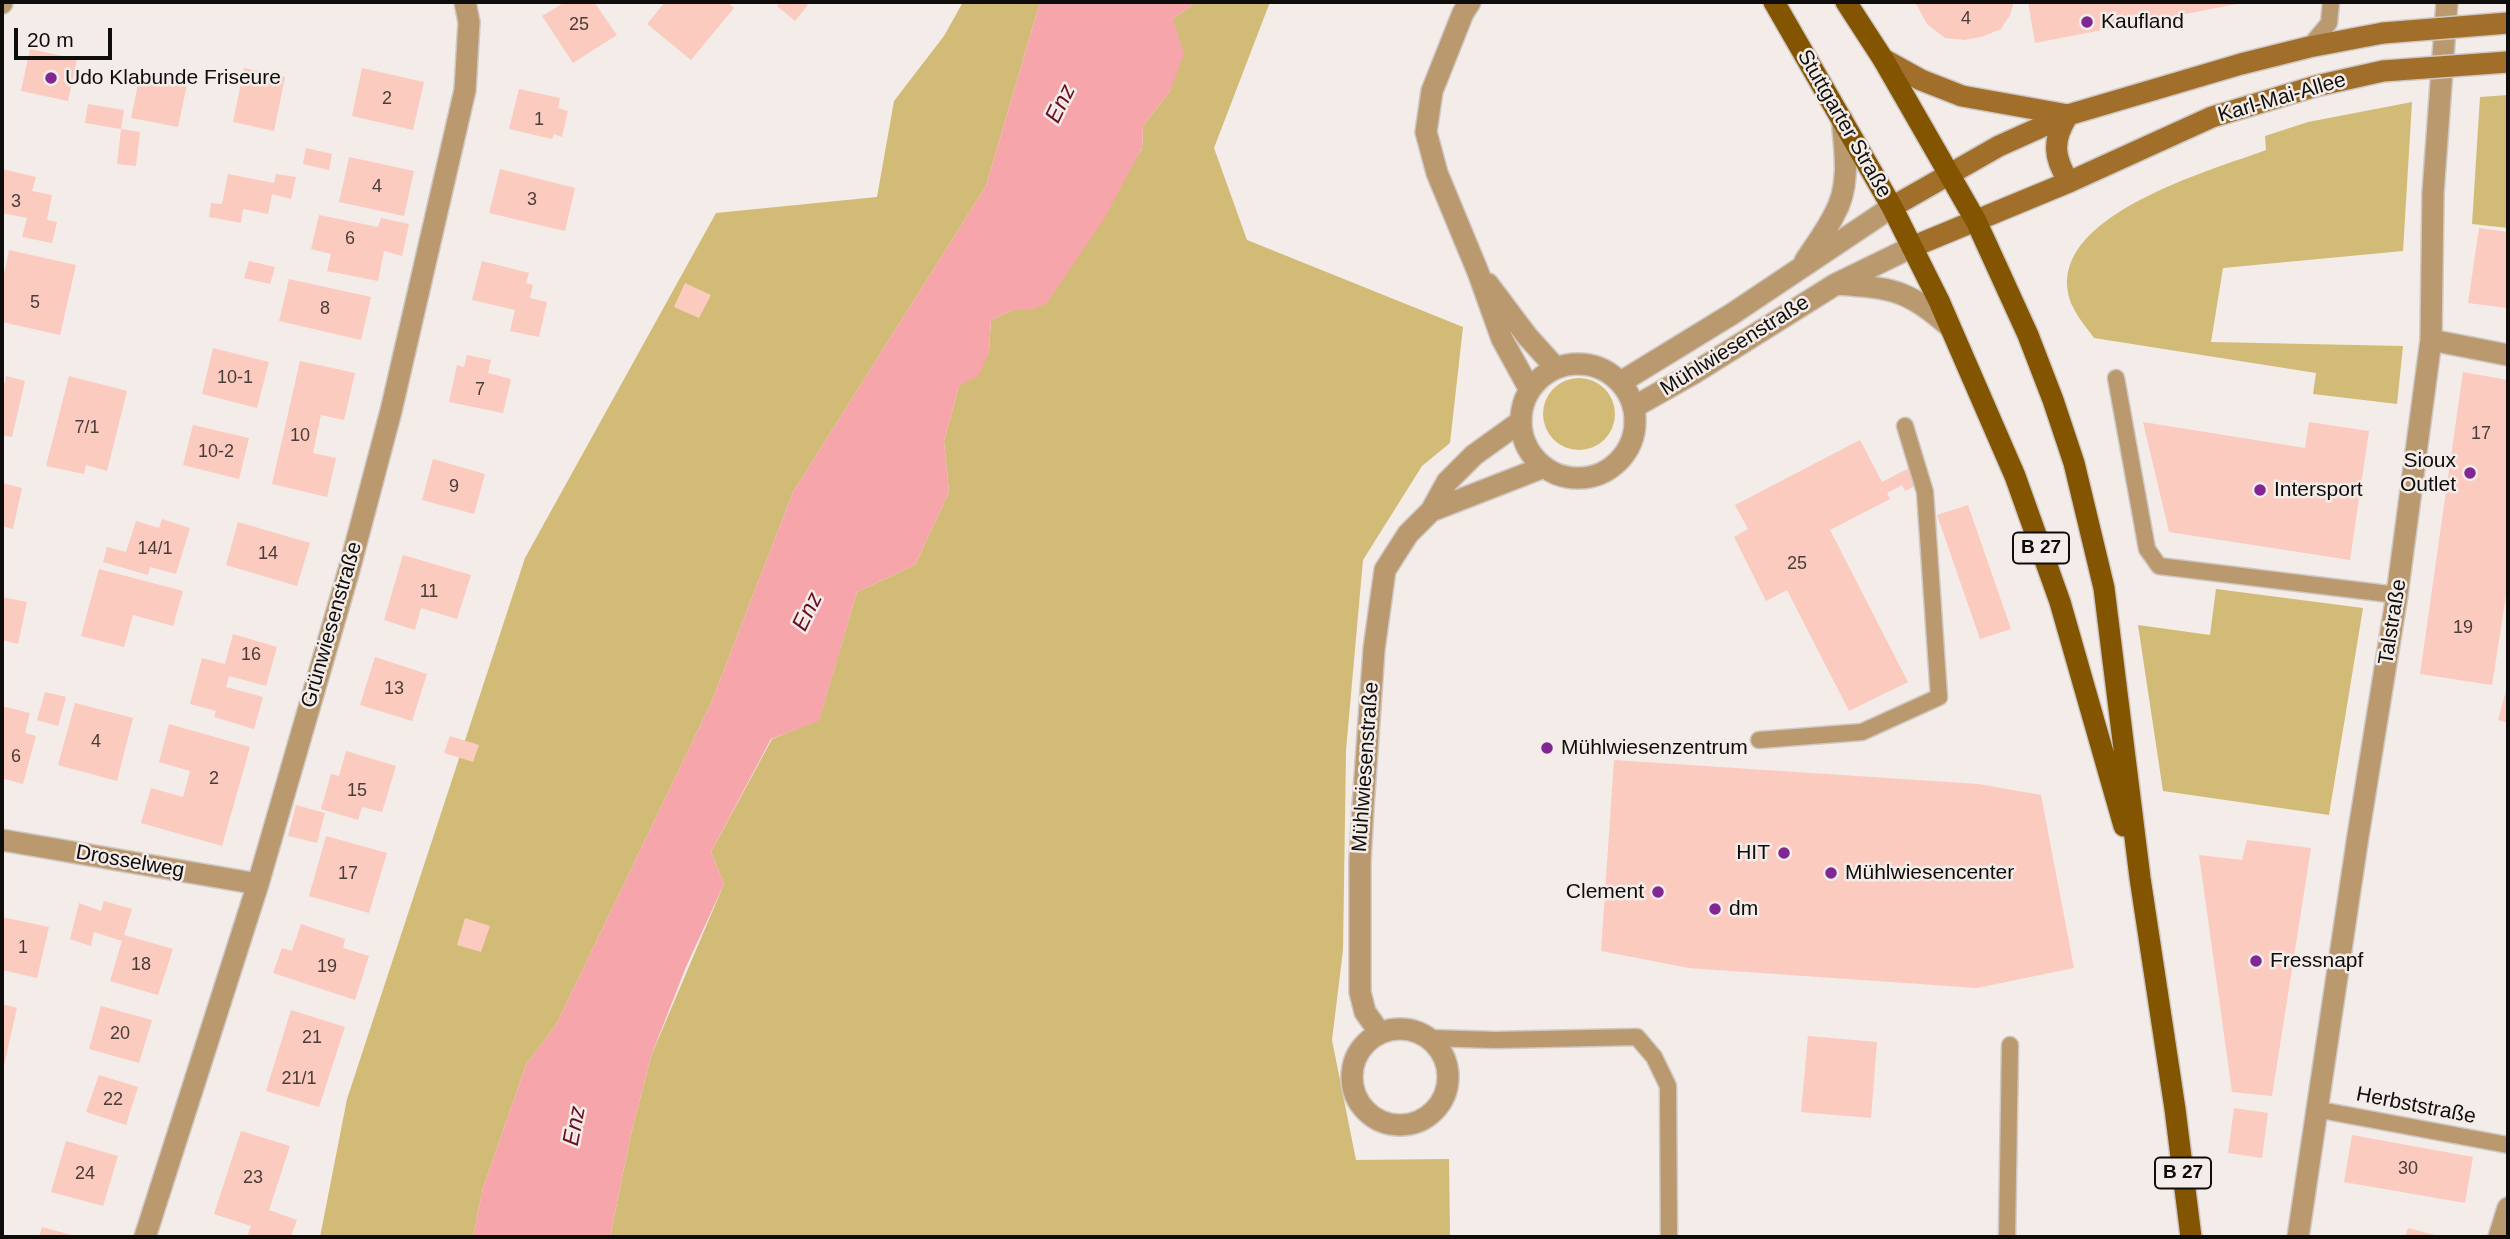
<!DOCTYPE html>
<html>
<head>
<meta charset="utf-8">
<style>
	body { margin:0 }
	#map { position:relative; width:2510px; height:1239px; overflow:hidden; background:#f3ece8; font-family:Helvetica,sans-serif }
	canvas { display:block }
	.frame { position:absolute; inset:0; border:4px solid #0f0d0b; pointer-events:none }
	.scale { position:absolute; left:14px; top:28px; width:98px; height:32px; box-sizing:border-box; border:4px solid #0f0d0b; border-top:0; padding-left:9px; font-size:21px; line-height:24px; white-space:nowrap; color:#0f0d0b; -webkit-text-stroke:5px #f3ece8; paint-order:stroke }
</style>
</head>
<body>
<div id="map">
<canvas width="2510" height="1239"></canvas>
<div class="frame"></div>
<div class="scale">20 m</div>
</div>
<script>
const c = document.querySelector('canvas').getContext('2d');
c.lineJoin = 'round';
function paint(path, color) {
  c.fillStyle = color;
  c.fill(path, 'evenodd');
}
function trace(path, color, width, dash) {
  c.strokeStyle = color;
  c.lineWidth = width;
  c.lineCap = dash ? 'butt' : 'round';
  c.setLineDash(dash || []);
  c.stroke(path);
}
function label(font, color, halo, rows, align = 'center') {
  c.font = font + ' Helvetica,sans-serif';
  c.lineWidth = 5;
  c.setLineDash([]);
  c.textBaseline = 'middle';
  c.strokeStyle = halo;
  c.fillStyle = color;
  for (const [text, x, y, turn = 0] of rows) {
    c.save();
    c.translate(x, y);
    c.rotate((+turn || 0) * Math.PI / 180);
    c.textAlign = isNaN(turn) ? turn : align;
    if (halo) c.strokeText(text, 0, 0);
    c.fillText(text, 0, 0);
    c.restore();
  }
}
paint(new Path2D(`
	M963 2H1040L986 186 793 492 711 703 556 1025 526 1065 483 1188 473 1237H320L347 1099 525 558 716 213 877 197 894 101 944 36Z
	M1196 2H1270L1214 148 1247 240 1463 327 1450 443 1422 466 1363 560 1346 750 1343 950 1332 1040 1356 1160 1449 1159 1450 1237H610L631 1134 651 1056 724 884 711 852 772 739 819 720 857 592 915 565 949 492 944 441 959 386 989 352 991 320 1013 310H1032L1142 149 1143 126 1170 91 1173 19Z
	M2508 95V228L2472 224 2480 97Z
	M2412 102 2403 251 2223 268 2211 342 2403 346 2397 404 2313 394 2316 373 2094 338C2087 328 2078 318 2073 307 2034 219 2210 171 2266 150L2265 136 2308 122Z
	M1543 414a36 36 0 1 1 72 0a36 36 0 1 1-72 0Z
	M2216 589 2363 608 2329 815 2163 791 2138 625 2210 635Z`), '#d2bb77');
paint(new Path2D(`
	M1040 2H1196L1173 19 1184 54 1170 91 1143 126 1142 148 1104 219 1047 303 1032 310H1013L991 320 989 352 979 375 959 386 944 441 949 492 915 565 857 592 819 721 771 739 711 852 724 884 686 967 651 1056 631 1134 610 1237H473L483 1188 526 1065 556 1025 711 703 793 492 986 186Z`), '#f6a6aa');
paint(new Path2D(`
	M565 2H594L617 35 573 63 542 16Z
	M665 2H727L734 8 691 60 647 24Z
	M780 2H804L808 5 795 21 777 6Z
	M1915 2H2014L2010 15 2001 29 1981 37 1964 40 1945 38 1927 24Z
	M2028 2H2242V3L2035 43Z
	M30 49 77 59 68 101 21 91Z
	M244 68 285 77 274 131 233 122Z
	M362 68 424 82 413 130 352 116Z
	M141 70 188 80 178 127 131 118Z
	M519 89 560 98 558 108 568 111 562 137 554 134 552 139 509 129Z
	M88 104 124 110 121 129 85 123Z
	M121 129 140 132 136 166 117 164Z
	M306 148 332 154 329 170 303 164Z
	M349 157 414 171 404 216 339 202Z
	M2 169 36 177 32 191 52 195 47 220 57 222 52 243 22 237 27 218 2 213Z
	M500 169 575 188 565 231 489 213Z
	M228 174 274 183 276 174 296 177 291 199 272 194 268 214 243 209 241 223 209 217 211 203 222 204Z
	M319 215 378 227 381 218 409 224 402 256 384 251 378 281 327 271 331 254 311 249Z
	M2479 228 2508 232V308L2468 303Z
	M9 250 76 265 60 335 2 322V284Z
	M249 261 275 267 270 284 244 278Z
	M482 261 529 273 526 283 533 285 530 298 547 302 539 337 510 331 515 310 472 300Z
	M289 279 371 297 361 340 279 321Z
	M685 283 711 295 699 318 674 307Z
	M213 348 269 362 257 408 202 394Z
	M467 355 491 360 488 373 511 379 503 413 449 402 457 365 464 367Z
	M300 361 355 373 344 420 321 415 313 453 336 458 327 497 272 484Z
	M2463 372 2508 380V583L2492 685 2420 674Z
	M6 376 25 381 12 437 2 435V382L5 383Z
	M69 376 127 391 107 471 86 465 84 474 46 466Z
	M2143 422 2305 448 2309 422 2369 431 2350 560 2169 532Z
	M193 425 249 438 239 479 183 465Z
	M1860 440 1882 482 1909 468 1917 485 1905 491 1902 485 1887 493 1890 499 1830 530 1908 682 1849 711 1787 590 1766 601 1734 537 1748 529 1735 505Z
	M433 459 485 474 474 514 422 500Z
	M2 483 22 488 13 529 2 526Z
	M1968 505 2011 629 1980 639 1937 515Z
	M162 519 190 528 176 574 150 567 148 575 103 562 107 547 126 552 136 521 159 528Z
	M238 522 310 543 297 586 226 565Z
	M403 555 471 575 457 619 421 608 415 630 384 620Z
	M99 569 183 591 173 626 133 615 124 647 81 636Z
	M2 597 27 602 18 644 2 640Z
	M233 634 277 647 266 686 229 676 226 687 263 697 254 729 214 717 216 711 190 704 202 658 225 664Z
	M375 657 427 674 412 721 360 705Z
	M2507 687H2508V723L2498 720Z
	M45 692 66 697 58 726 37 720Z
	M75 703 133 718 117 781 58 765Z
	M2 706 30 713 25 733 36 736 23 784 2 778Z
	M169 724 250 747 222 846 141 823 151 788 183 797 190 771 159 762Z
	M450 736 479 745 473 762 444 753Z
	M346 751 396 766 382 812 362 807 358 820 321 809 331 774 339 776Z
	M1614 760 1978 784 2041 795 2074 968 1977 988 1689 968 1601 951Z
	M296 805 325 813 317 843 288 836Z
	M326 836 387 853 369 913 309 896Z
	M2247 840 2311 848 2272 1096 2232 1092 2199 855 2242 860Z
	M104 901 132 909 124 935 173 949 158 995 110 981 122 941 94 932 91 946 70 939 79 903 101 911Z
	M2 917 49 927 37 978 2 970Z
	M465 918 490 926 481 952 457 945Z
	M301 924 345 939 343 948 369 956 355 1000 273 973 282 948 292 951Z
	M2 1004 17 1008 3 1070H2Z
	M101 1006 152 1020 139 1063 89 1049Z
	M291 1010 345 1027 319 1107 266 1091Z
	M1808 1036 1877 1042 1871 1118 1801 1112Z
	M99 1075 138 1087 126 1125 86 1112Z
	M2234 1108 2268 1113 2262 1158 2228 1153Z
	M241 1131 290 1146 269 1210 297 1220 291 1237H247L251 1226 214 1214Z
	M2352 1135 2473 1157 2465 1203 2344 1182Z
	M66 1141 118 1156 103 1206 51 1192Z
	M42 1227 75 1236V1237H39Z
	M2408 1228 2439 1236V1237H2405Z`), '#fbcbbf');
const lane = new Path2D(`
	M2309 47 2329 23 2331 2
	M2116 378 2147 549 2159 566 2397 595
	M1759 740 1862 732 1939 697 1925 492 1905 426
	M1428 1038 1496 1040 1637 1037 1654 1057 1668 1086 1669 1237
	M2315 1109 2508 1145
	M2007 1237 2010 1045`);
const street = new Path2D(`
	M1470 2 1463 13 1432 91 1426 132 1437 173 1478 272 1502 339 1530 390
	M2 3V2
	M1805 261C1815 246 1826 231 1834 215 1851 186 1845 150 1842 119
	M1488 284 1527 336 1556 368
	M1836 284C1893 288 1906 289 1950 327
	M2431 340 2508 355
	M1521 421a57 57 0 1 1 114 0a57 57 0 1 1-114 0Z
	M1621 382 1732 314 1892 207
	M1634 407 1694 373 1836 284 1912 247
	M1431 511 1544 467
	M2 840 258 884
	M1352 1077a48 48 0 1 1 96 0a48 48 0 1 1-96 0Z
	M1380 1033 1365 1012 1360 992V860L1363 807 1374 649 1385 570 1408 534 1431 511 1447 482 1474 455 1520 422
	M145 1237 258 884 349 570 391 411 465 90 469 22 465 2
	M2298 1237 2358 836 2397 595 2431 340 2433 193 2447 2
	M2499 1237 2508 1208`);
const secondary = new Path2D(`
	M1883 59 1921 80 1962 96 2068 115
	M2068 115C2052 140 2053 157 2069 182
	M1892 207 1999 146 2068 115 2241 64 2309 47 2383 33
	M1912 247 2069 182 2212 117 2316 86 2383 71`);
const primary = new Path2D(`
	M1774 2 1892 207 1939 301 2015 476 2060 602 2124 826
	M1846 2 1883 59 1976 221 2028 335 2053 400 2074 463 2104 588 2140 878 2175 1109 2191 1237`);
trace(lane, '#cfc8c5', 19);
trace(street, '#cfc8c5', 24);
trace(secondary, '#cfc8c5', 24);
trace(primary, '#cfc8c5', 24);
trace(lane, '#bb996f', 16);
trace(street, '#bb996f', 21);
trace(secondary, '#a16f29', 21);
trace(primary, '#845500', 21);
const secondaryBridge = new Path2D(`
	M2383 33 2508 23
	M2383 71 2508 62`);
trace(secondaryBridge, '#cfc8c5', 24, []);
trace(secondaryBridge, '#a16f29', 21);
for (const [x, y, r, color] of [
	[2087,22,7,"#802794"],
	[51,78,7,"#802794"],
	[2470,473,7,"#802794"],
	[2260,490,7,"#802794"],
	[1547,748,7,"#802794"],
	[1784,853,7,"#802794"],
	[1831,873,7,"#802794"],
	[1658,892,7,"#802794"],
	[1715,909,7,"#802794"],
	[2256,961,7,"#802794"]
]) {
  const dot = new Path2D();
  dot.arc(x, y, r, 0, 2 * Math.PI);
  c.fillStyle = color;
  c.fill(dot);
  trace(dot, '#f3ece8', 2.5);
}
label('18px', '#4a3c38', null, [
	["4",1966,19],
	["25",579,25],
	["2",387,99],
	["1",539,120],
	["4",377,187],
	["3",532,200],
	["3",16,202],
	["6",350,239],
	["5",35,303],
	["8",325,309],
	["10-1",235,378],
	["7",480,390],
	["7/1",87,428],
	["17",2481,434],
	["10",300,436],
	["10-2",216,452],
	["9",454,487],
	["14/1",155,549],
	["14",268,554],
	["25",1797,564],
	["11",429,592],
	["19",2463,628],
	["16",251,655],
	["13",394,689],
	["4",96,742],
	["6",16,757],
	["2",214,779],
	["15",357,791],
	["17",348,874],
	["1",23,948],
	["18",141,965],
	["19",327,967],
	["20",120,1034],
	["21",312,1038],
	["21/1",299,1079],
	["22",113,1100],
	["30",2408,1169],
	["24",85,1174],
	["23",253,1178]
]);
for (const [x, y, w] of [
	[2041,548,56],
	[2183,1173,56]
]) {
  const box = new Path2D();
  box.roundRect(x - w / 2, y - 15.5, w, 31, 5);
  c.fillStyle = '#f3ece8';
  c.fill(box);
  trace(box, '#0f0d0b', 2);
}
label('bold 19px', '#0f0d0b', null, [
	["B 27",2041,548],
	["B 27",2183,1173]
]);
label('21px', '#0f0d0b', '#f3ece8', [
	["Kaufland",2101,22],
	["Udo Klabunde Friseure",65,78],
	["Sioux",2456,461,"right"],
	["Outlet",2456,485,"right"],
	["Intersport",2274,490],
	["Mühlwiesenzentrum",1561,748],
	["HIT",1770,853,"right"],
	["Mühlwiesencenter",1845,873],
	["Clement",1644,892,"right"],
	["dm",1729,909],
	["Fressnapf",2270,961]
], 'left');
label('21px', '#0f0d0b', '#f3ece8', [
	["Karl-Mai-Allee",2282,98,-16],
	["Stuttgarter Straße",1844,124,60],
	["Mühlwiesenstraße",1735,346,-32],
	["Talstraße",2393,622,-81],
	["Grünwiesenstraße",332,625,-74],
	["Mühlwiesenstraße",1366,767,-86],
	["Drosselweg",130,862,10],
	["Herbststraße",2416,1106,11]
]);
label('italic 23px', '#6b0d22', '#f3ece8', [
	["Enz",1061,104,-64],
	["Enz",808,612,-64],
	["Enz",575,1126,-79]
]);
</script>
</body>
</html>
